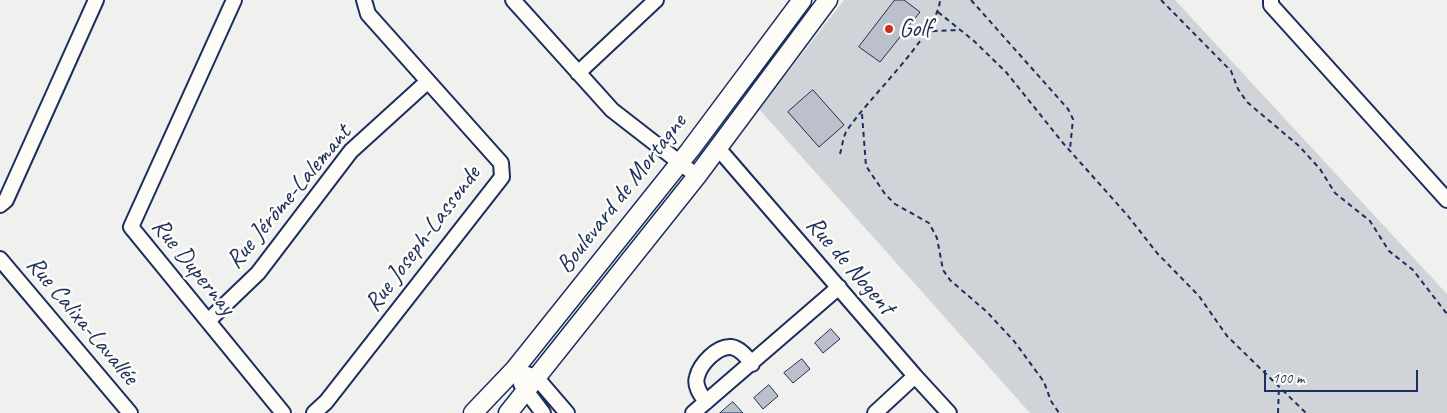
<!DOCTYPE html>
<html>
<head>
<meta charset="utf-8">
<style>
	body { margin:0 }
	#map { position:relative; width:1447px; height:413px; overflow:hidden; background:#f0f0ee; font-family:Caveat,sans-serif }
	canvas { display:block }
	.scale { position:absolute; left:1264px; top:370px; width:154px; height:22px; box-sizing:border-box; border:2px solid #1b2f5e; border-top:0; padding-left:6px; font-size:15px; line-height:18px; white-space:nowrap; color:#1b2f5e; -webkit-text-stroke:4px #fdfcf7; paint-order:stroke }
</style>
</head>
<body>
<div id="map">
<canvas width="1447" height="413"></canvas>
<div class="scale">100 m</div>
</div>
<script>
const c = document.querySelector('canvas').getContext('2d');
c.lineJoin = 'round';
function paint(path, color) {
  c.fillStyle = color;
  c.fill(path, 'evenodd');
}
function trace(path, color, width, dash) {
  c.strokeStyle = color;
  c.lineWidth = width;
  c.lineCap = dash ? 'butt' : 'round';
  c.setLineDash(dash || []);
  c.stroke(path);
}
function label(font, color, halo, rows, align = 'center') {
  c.font = font + ' Caveat,sans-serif';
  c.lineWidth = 5;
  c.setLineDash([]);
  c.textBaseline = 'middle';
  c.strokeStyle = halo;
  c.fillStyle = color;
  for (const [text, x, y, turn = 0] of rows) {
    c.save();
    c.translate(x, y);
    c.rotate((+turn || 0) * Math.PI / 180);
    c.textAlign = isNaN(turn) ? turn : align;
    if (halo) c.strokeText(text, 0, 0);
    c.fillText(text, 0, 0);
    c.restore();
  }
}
paint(new Path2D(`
	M844 0H1175L1447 294V413H1030L759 109Z`), '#d0d3d8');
const building = new Path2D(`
	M895 0H904L920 12 880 62 859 47Z
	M813 90 844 125 819 147 788 112Z
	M831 329 840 339 823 353 815 343Z
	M802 359 810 369 793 383 784 373Z
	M769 385 778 396 763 409 754 398Z
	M733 402 743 413H720Z`);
paint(building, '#bbc0ca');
trace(building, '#1b2f5e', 1);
const minor = new Path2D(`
	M234 0 131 227 283 413
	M513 0 612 110 697 176
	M1271 0V5L1447 200
	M578 73 656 0
	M717 147 915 376 949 413
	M0 205 6 200 96 0
	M0 259 130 413
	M208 321 258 273 351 151 427 82
	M514 370 536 377 567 413
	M521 384 543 413
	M706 402C701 395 694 386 697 377 700 364 717 346 731 347 740 348 747 357 752 364
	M314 413 326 402 502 177 501 163 368 14 364 0
	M693 413 839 287
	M875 413 915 376`);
const major = new Path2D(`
	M473 413 514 370 690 150 802 0
	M508 413 697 176 828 0`);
trace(minor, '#1b2f5e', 18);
trace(major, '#1b2f5e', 21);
trace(new Path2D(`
	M971 0 1068 109 1073 119 1070 149
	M1161 0 1231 71 1238 89 1247 102 1299 146 1320 169 1335 193 1370 221 1389 251 1413 270 1447 314
	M938 12 974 41 1006 72 1063 143 1128 216 1157 253 1199 296 1227 336 1306 413
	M924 34 934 31 959 30
	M862 114 866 166 885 194 895 204 929 223 937 238 943 270 950 280 987 312 1014 341 1044 382 1051 401 1059 413
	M840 154C842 147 843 138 846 132 866 100 938 34 940 0
	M1278 413 1279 386`), '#1b2f5e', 2, [5, 4]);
trace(minor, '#fdfcf7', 14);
trace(major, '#fdfcf7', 18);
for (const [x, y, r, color] of [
	[889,29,5,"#c8321e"]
]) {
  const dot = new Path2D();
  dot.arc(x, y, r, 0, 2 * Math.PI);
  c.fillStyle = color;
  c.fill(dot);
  trace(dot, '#fdfcf7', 2);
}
label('25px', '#1b2f5e', '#fdfcf7', [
	["Golf",899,29]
], 'left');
label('25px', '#1b2f5e', '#fdfcf7', [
	["Boulevard de Mortagne",622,194,-52],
	["Rue Jérôme-Lalemant",289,197,-50],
	["Rue Joseph-Lassonde",423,239,-53],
	["Rue de Nogent",850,266,49],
	["Rue Dupernay",193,267,51],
	["Rue Calixa-Lavallée",82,321,50]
]);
</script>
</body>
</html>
